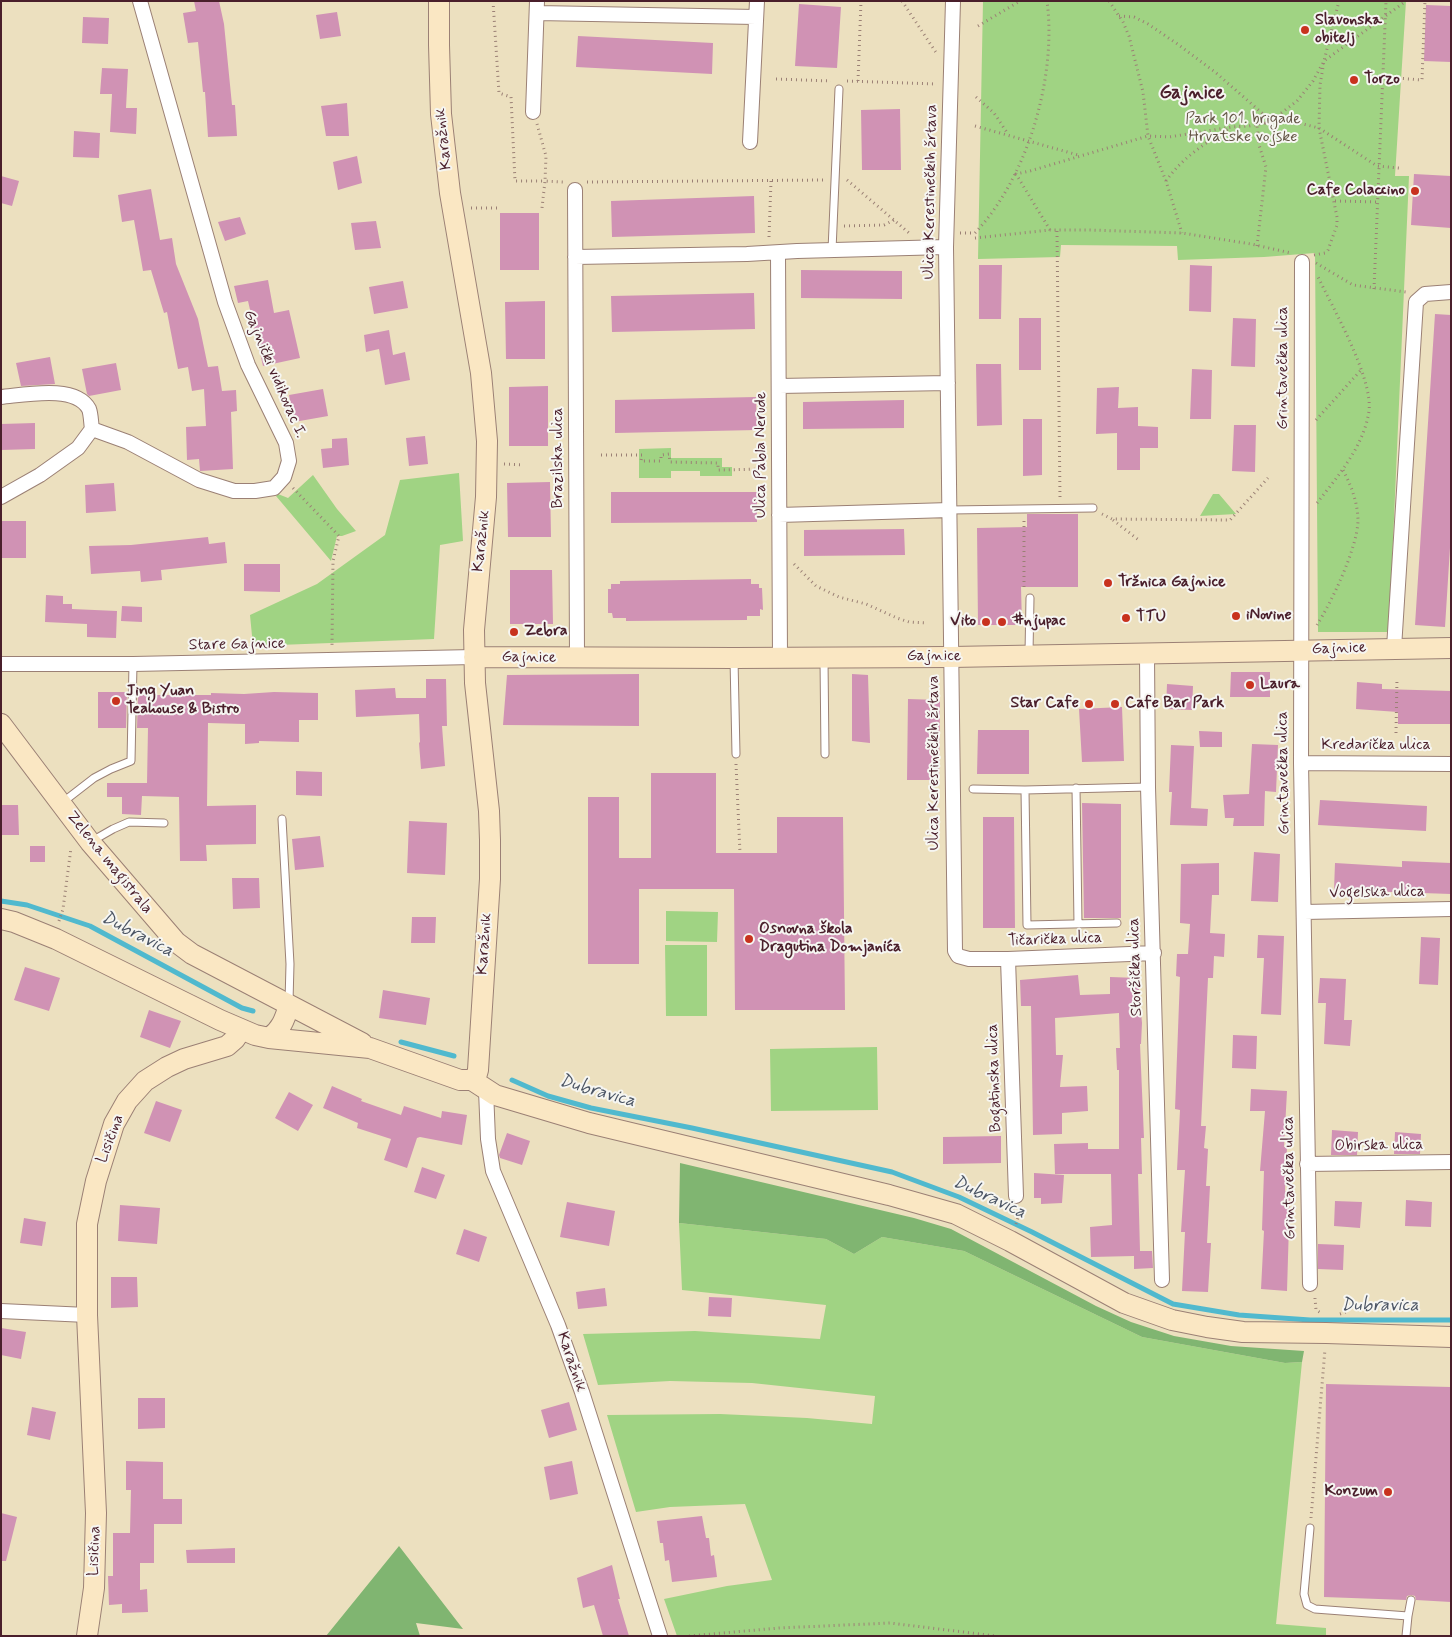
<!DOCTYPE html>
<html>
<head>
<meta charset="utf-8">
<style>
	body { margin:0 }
	#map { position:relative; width:1452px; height:1637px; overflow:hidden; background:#ece0bf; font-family:Mynerve,sans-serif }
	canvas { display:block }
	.frame { position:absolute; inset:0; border:2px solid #4a1f2b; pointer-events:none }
</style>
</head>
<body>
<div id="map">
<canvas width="1452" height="1637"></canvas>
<div class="frame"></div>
</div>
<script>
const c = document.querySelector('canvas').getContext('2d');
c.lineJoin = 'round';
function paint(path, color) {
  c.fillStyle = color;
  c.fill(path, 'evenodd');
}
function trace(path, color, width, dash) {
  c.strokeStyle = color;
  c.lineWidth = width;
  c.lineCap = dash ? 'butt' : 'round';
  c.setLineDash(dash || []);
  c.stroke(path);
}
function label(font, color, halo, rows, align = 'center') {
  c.font = font + ' Mynerve,sans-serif';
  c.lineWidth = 4;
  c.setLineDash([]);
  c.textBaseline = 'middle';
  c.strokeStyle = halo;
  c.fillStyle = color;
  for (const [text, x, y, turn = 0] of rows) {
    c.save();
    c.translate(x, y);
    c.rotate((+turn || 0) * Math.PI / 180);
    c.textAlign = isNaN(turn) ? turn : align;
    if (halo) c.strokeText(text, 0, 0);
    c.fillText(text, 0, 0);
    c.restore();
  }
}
paint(new Path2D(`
	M983 1H1406L1395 176H1409L1389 632H1318L1315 253 1264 257 1178 260 1177 246 1061 245 1060 257 978 259Z
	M671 448V458H722V467H732V476H700V471H671V478H639V449Z
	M459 473 463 541 440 545 434 639 253 646 250 615 317 584 385 535 400 480Z
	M313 475 337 509 356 531 342 536H337L331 561 276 496 278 494 288 498Z
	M1213 494H1219L1236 514 1200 516Z
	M666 911 718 912 717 942 666 941Z
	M665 945H707V1016H666Z
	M877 1047 878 1110 771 1111 770 1049Z
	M679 1223 826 1239 854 1254 882 1237 964 1251 1142 1337 1285 1363 1302 1362 1276 1624 1326 1628V1636H677L664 1599 727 1586 772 1580 745 1504 670 1507 636 1512 607 1415 720 1414 807 1418 872 1424 875 1396 752 1383 670 1381 598 1385 583 1334 695 1331 820 1339 826 1305 682 1290Z`), '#a0d383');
paint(new Path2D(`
	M680 1163 914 1218 951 1229 1096 1306 1131 1322 1174 1336 1231 1346 1304 1351 1302 1362 1285 1363 1142 1337 964 1251 882 1237 854 1254 826 1239 679 1223Z
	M399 1546 463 1629 416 1623 420 1636H326Z`), '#80b571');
trace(new Path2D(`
	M1 901 27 905 90 926 242 1008 253 1011
	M401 1042 454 1056
	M512 1080 548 1096 591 1108 692 1128 892 1172 959 1197 1032 1232 1173 1304 1239 1315 1310 1320H1451`), '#50b9ce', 5);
paint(new Path2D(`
	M194 1H219L224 24 232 105H235L237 136 208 137 205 92H203L198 42 188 43 183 13 196 11Z
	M799 4 841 7 837 68 795 66Z
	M1426 5 1451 6V62L1424 61Z
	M337 12 341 36 320 39 316 15Z
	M83 17 109 18 108 44 82 43Z
	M578 36 713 43 712 74 576 67Z
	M102 68 128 69 126 108H137L136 134 110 132 112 94H100Z
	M347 103 349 136H326L321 106Z
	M900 109 901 170H862L861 110Z
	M74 131 100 133 99 158 73 157Z
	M357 156 362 183 338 190 333 162Z
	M1414 174 1451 176V228L1411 225Z
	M1 176 19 181 12 206 1 203Z
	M151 189 160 240 172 238 176 264 198 319 208 367 218 366 222 391 236 390 237 411 231 412 233 469 200 471 199 459 187 460 186 427 206 426 204 389 192 391 188 367 178 369 167 312 164 313 151 270 143 271 134 220 122 222 118 195Z
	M754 196 755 233 612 237 611 201Z
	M500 213H539V270H500Z
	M240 217 246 234 225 241 218 222Z
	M376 221 381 248 355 250 351 223Z
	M979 265H1002L1001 319H979Z
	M1190 265 1212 266 1211 312 1189 311Z
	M801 270 902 271V299L801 298Z
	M268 280 274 313 289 310 300 358 263 366 248 301 238 303 234 286Z
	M403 281 408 308 374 314 369 287Z
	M754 293 755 329 612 332 611 296Z
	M545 301V359H506L505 302Z
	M1435 314 1451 315V532L1445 627 1415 625Z
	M1019 318H1041V370H1019Z
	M1233 318 1256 319 1255 367 1231 366Z
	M389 330 393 355 405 352 410 380 385 385 379 349 366 352 364 335Z
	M50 357 55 384 21 386 16 363Z
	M116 363 121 390 89 396 87 394 82 369Z
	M976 364H1001L1002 425 977 426Z
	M1192 369 1212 370 1211 419H1190Z
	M548 386V446H509V387Z
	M1119 387 1118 408 1138 407V426L1158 427V448H1140V470H1117V433L1096 434 1097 388Z
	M323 389 328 416 294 422 289 395Z
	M756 397 757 430 615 433V400Z
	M904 400V428L803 429V402Z
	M1023 419H1042V475L1023 476Z
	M35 423V449L1 450V424Z
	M1234 425H1256L1255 472 1232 471Z
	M425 436 428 464 409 466 406 438Z
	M347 438 349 465 323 468 321 449 332 448V439Z
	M550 482 551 537H508L507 483Z
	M114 483 116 511 86 513 85 485Z
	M611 492H757V522L611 523Z
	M1027 514H1078V587H1021L1022 625H978L977 528 1027 527Z
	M1 521H26V558H1Z
	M904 529 905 555 804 556V530Z
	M208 537 209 544 225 542 227 563 161 570 162 580 141 582 140 571 91 574 89 546 131 545Z
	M244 564H280V592L244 591Z
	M510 570H552L553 624H510Z
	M751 579V584H759V588H762L763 610 760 609V616H747V620L626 621V618H613L612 613H608V589H611V584H620V581Z
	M46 595 63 596V604H72V609L117 611 116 638 87 637V624L45 622Z
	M122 606 142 607V622L121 621Z
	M1231 672H1270V697H1230Z
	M639 674V726L503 725 507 675Z
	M852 674 868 675 870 743 852 741Z
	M426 679H446L447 726H442L445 766 421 769 419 743 420 742 419 714 356 717 355 690 395 688 396 698H426Z
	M1357 682 1382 684V689L1451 691V724H1398V712L1356 709Z
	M1167 684 1193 686 1192 710 1166 709Z
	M98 692H127L126 728H98Z
	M274 692 318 693V720H299V742L259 741V743L245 744V724L208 723 207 806 256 805V844L206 845 207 861H180L179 797 142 796 141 815 122 814V797H107V783H147L148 728H137L138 695H211V693L244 694Z
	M908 699 940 700 939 780H907Z
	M1122 707 1124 761 1082 762 1079 709Z
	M978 730H1029V774H977Z
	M1199 731 1222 732V747H1200Z
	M1252 744 1278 745 1276 792 1265 791 1264 826H1233L1234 818H1225L1223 795 1249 794Z
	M1171 745 1194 746 1191 808 1208 809 1207 826 1170 825 1172 792H1169Z
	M296 771 322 772V796L296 795Z
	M651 773H716V853H777V817H843L845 1010H735L734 889H639V964H588V797H619V858H651Z
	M1320 800 1427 806 1426 831 1318 825Z
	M1082 803 1121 804V918H1084Z
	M1 805H18L19 835H1Z
	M983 817H1014L1015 928H983Z
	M409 821 447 823 445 875 407 873Z
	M320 836 324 867 295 870 292 839Z
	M30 846H45V862H30Z
	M1254 852 1280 854 1278 902 1251 901Z
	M1402 861 1451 863V894L1334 890 1335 863 1402 867Z
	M1219 863V895H1212L1210 933 1225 934 1224 957 1214 956 1213 978H1208L1201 1126H1206L1204 1148 1208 1149 1206 1186H1210L1207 1243H1211L1208 1292 1182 1291 1185 1232H1181L1185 1170H1177L1180 1110 1175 1109 1180 977 1176 976 1177 954H1188L1190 924 1180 923 1181 864Z
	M232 878H259L260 908 233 909Z
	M412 917H436L435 943H411Z
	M1258 935 1284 936 1281 1015 1261 1014 1264 958H1257Z
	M1421 937 1440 938 1438 985 1419 984Z
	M25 967 60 978 49 1011 14 1000Z
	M1078 975 1080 995 1110 994V977L1139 978V993L1142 1023 1141 1044H1140L1144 1138H1141L1142 1174H1138L1140 1251H1152L1153 1268 1134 1269V1256L1091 1257 1090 1227 1112 1225 1111 1174H1055L1054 1144 1088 1143V1149H1119V1070H1117L1116 1048H1120L1119 1013 1055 1018 1056 1055H1063L1060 1087 1087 1086 1088 1111 1062 1113V1134L1033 1135 1031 1006H1021L1020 980Z
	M1320 978 1346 979 1344 1020H1352L1350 1046 1324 1044 1326 1003H1318Z
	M383 990 430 998 426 1025 379 1018Z
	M149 1010 181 1021 170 1048 140 1037Z
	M1233 1035 1257 1036 1256 1069 1232 1068Z
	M332 1086 362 1099 361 1101 401 1115 404 1106 441 1118 442 1111 467 1115 462 1145 420 1137 417 1138 407 1168 384 1160 391 1139 357 1128 358 1123 323 1108Z
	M1251 1089 1287 1091 1284 1147H1287L1285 1191H1290L1287 1291 1261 1289 1264 1231 1262 1230 1264 1171H1260L1265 1111H1250Z
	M289 1092 313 1105 298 1131 275 1118Z
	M156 1101 182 1110 170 1142 144 1133Z
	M1332 1130 1358 1132 1357 1155H1331Z
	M1395 1132 1421 1134 1420 1154H1394Z
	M507 1133 530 1141 522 1165 500 1158 499 1155Z
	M1001 1136V1163L943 1164V1137Z
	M422 1167 445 1175 436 1199 414 1192Z
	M1034 1173 1064 1175 1062 1203 1041 1204V1198H1034Z
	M1406 1200 1432 1202 1431 1227 1405 1226Z
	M1335 1201 1362 1202 1360 1228 1334 1226Z
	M567 1202 615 1211 609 1246 560 1237Z
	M120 1205 160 1208 157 1244 118 1241Z
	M24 1218 46 1222 42 1246 20 1243Z
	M464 1229 487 1237 479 1262 456 1254Z
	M1318 1244 1344 1245 1343 1270 1318 1269Z
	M111 1277H137L138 1307 111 1308Z
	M605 1288 607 1306 578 1309 576 1292Z
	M709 1297 732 1298 731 1317 708 1316Z
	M1 1328 26 1332 21 1359 1 1355Z
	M1326 1384 1451 1387V1602L1416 1600 1415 1596 1411 1595 1407 1596 1406 1600 1324 1597Z
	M138 1398H165V1428L138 1429Z
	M569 1402 577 1430 549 1438 541 1410Z
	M32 1407 56 1412 50 1440 27 1435Z
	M126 1461 163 1462V1499H182V1524H154V1563H140V1590L147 1589 148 1612 122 1613V1604L109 1605 108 1576H113V1533H130L131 1490H126Z
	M572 1461 578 1494 550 1500 544 1467Z
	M1 1513 17 1517 6 1561H1Z
	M702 1516 706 1538H709L711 1556 714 1555 717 1577 672 1582 669 1560 665 1561 663 1543H660L657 1521Z
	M235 1548V1563H187L186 1550Z
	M612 1565 620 1599H618L629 1636H603L594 1605 583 1608 577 1578Z`), '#d092b4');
const lane = new Path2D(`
	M832 250 839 89
	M950 510 1093 508
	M1029 653 1030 598
	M734 659 736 754
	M824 660 825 754
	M1076 788 1078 924
	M973 789 1025 790 1148 787
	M1025 790 1027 925 1117 923
	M63 802 94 778 111 769 131 761 133 664
	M282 819 290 964 289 1002
	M92 841 113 829 129 822 164 823
	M1310 1528 1304 1594 1307 1605 1315 1609 1408 1616 1406 1636
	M1408 1616 1411 1600`);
const street = new Path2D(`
	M953 1 946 247 955 951 958 956 969 959H1008L1154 953
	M537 13 756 17
	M533 112 537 1
	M750 142 757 1
	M575 190 577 658
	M778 253 780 658
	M575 257 747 254 797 251 946 247
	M1302 262 1301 763 1310 1284
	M779 386 948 383
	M1 397C24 395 76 384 89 409 91 414 91 423 92 429
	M92 429 128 442 199 480 234 491H255L274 488 284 477 289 461 286 443 248 365 225 302 140 1
	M1 497 40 475 78 448 92 429
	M779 515 950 510
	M1394 648 1416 302 1425 294 1451 292
	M1147 654 1148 787 1162 1280
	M1 664H133L474 657
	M1301 763 1451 764
	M1304 912 1451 909
	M1008 959 1016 1196
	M486 1090 488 1139 493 1171 558 1325 582 1392 660 1636
	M1307 1164 1451 1162
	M1 1311 87 1315`);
const secondary = new Path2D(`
	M439 1V45L441 114 450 193 481 373 487 441 486 497 474 630 475 683 489 811 490 840V879L478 1070 476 1077 472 1080
	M474 657 734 658 951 657 1451 648
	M1 724 90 842 176 942 192 954 362 1043
	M1 919 14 922 56 939 220 1020 255 1035 269 1038 370 1048 460 1080H472L495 1095 589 1123 889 1195 956 1214 1010 1241 1124 1303 1172 1320 1207 1327 1243 1332 1326 1333 1451 1337
	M269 1038C281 1030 285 1019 289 1005
	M87 1636 94 1588 96 1513 87 1315V1224L96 1181 114 1124 127 1101 145 1081 167 1067 184 1059 227 1046 235 1039 241 1030`);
trace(lane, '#9b8075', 9);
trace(street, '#9b8075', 16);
trace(secondary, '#9b8075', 22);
trace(new Path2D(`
	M493 1 499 93 511 97 515 181H545L542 208
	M902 1 937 54
	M1109 1 1123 22 1129 36 1143 92 1148 136 1166 181 1182 233
	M1119 16 1134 17 1148 24 1176 43 1215 72 1270 120
	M978 26 1020 1
	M1383 77 1422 80 1425 1
	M776 79 831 81
	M847 81 936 84
	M858 81 861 1
	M976 97 994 113 1008 134
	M1265 123 1295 122 1319 128 1377 166 1399 168
	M537 124 546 156 545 181 563 182
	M975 126 1078 155
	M847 180 909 233
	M1166 181C1182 158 1205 143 1230 128
	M587 182 824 180
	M1335 201 1378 202
	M471 208H500
	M844 226 884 225 894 220
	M1050 230 1016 174 1030 171 1148 136 1169 137 1232 127 1249 126 1265 123 1276 117 1297 101 1313 81 1324 61 1339 1
	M1057 231 1060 498
	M960 233H975C1028 177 1057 76 1047 1
	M769 237 771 181
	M975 238 1050 230H1090L1182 233 1251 244 1291 253
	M1257 246 1266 167 1259 145 1257 125
	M1314 255 1325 253 1328 250 1337 225V217L1319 128 1320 85 1324 61 1406 1
	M1316 263 1353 285 1406 292
	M1374 289 1386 1
	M1316 420 1361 370
	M601 455H642L641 461H661V455L669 454 670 462 718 463V470L765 469
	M504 464 524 465
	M293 488 339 536 333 561 332 645
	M1317 503C1338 476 1364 446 1369 411 1373 378 1333 308 1318 277
	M1102 514 1112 519 1230 520 1268 478
	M1113 520 1140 541
	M1024 521V590
	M794 564 816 586 839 597 866 604 897 618 909 622 927 623
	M1317 625C1332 601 1357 549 1358 521 1358 503 1351 485 1343 470
	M1396 733 1397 678
	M736 764 740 853
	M59 921 63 909 71 848
	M1016 1224 1020 1211
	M1315 1298 1316 1310 1321 1313
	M1340 1314 1349 1311
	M1311 1518 1325 1349
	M689 1636 779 1628 890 1623 996 1636`), '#9b8075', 3, [1, 4]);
trace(lane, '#fff', 7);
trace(street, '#fff', 14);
trace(secondary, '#fae7c3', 20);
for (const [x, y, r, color] of [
	[1305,30,5,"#c8321e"],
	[1354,80,5,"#c8321e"],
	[1415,191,5,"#c8321e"],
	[1108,583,5,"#c8321e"],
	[1236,616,5,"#c8321e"],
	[1126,618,5,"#c8321e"],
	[986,622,5,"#c8321e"],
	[1002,622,5,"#c8321e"],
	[514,632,5,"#c8321e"],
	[1250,685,5,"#c8321e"],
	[116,701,5,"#c8321e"],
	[1089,704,5,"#c8321e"],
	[1115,704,5,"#c8321e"],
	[749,939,5,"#c8321e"],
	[1388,1492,5,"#c8321e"]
]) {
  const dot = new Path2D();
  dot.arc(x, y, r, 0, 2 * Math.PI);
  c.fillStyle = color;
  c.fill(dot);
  trace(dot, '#f6f6f2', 2);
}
label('bold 16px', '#4a1f2b', '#f6f6f2', [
	["Slavonska",1315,21],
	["obitelj",1315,39],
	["Torzo",1364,80],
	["Cafe Colaccino",1405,191,"right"],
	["Tržnica Gajnice",1118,583],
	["iNovine",1246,616],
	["TTU",1136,618],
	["Vito",976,622,"right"],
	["#njupac",1012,622],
	["Zebra",524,632],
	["Laura",1260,685],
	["Jing Yuan",126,692],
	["Teahouse & Bistro",126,710],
	["Star Cafe",1079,704,"right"],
	["Cafe Bar Park",1125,704],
	["Osnovna škola",759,930],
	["Dragutina Domjanića",759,948],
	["Konzum",1378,1492,"right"]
], 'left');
label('16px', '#645545', '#f6f6f2', [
	["Park 101. brigade",1243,120],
	["Hrvatske vojske",1243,138]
]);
label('16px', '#4a1f2b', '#f6f6f2', [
	["Karažnik",444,139,-96],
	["Ulica Kerestinečkih žrtava",931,192,-89],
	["Grintavečka ulica",1284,368,-90],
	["Gajnički vidikovac I.",274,374,67],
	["Ulica Pabla Nerude",762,455,-90],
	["Brazilska ulica",559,458,-90],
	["Karažnik",482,541,-84],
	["Stare Gajnice",237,645,-1],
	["Gajnice",1339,649,-2],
	["Gajnice",934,657],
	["Gajnice",529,658,1],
	["Kredarička ulica",1376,746],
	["Ulica Kerestinečkih žrtava",935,763,-90],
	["Grintavečka ulica",1284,773,-91],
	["Zelena magistrala",109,863,51],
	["Vogelska ulica",1377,893,-1],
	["Tičarička ulica",1055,940,-2],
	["Karažnik",485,944,-86],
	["Storžička ulica",1136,967,-92],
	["Bogatinska ulica",995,1078,-92],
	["Lisičina",111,1139,-69],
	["Obirska ulica",1379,1146,-1],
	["Grintavečka ulica",1290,1178,-91],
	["Karažnik",571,1362,71],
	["Lisičina",95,1551,-88]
]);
label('italic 18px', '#4c5564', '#f6f6f2', [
	["Dubravica",137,935,27],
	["Dubravica",597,1092,16],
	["Dubravica",989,1198,25],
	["Dubravica",1380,1306]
]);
label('bold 19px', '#4a1f2b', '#f6f6f2', [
	["Gajnice",1192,94]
]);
</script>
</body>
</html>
